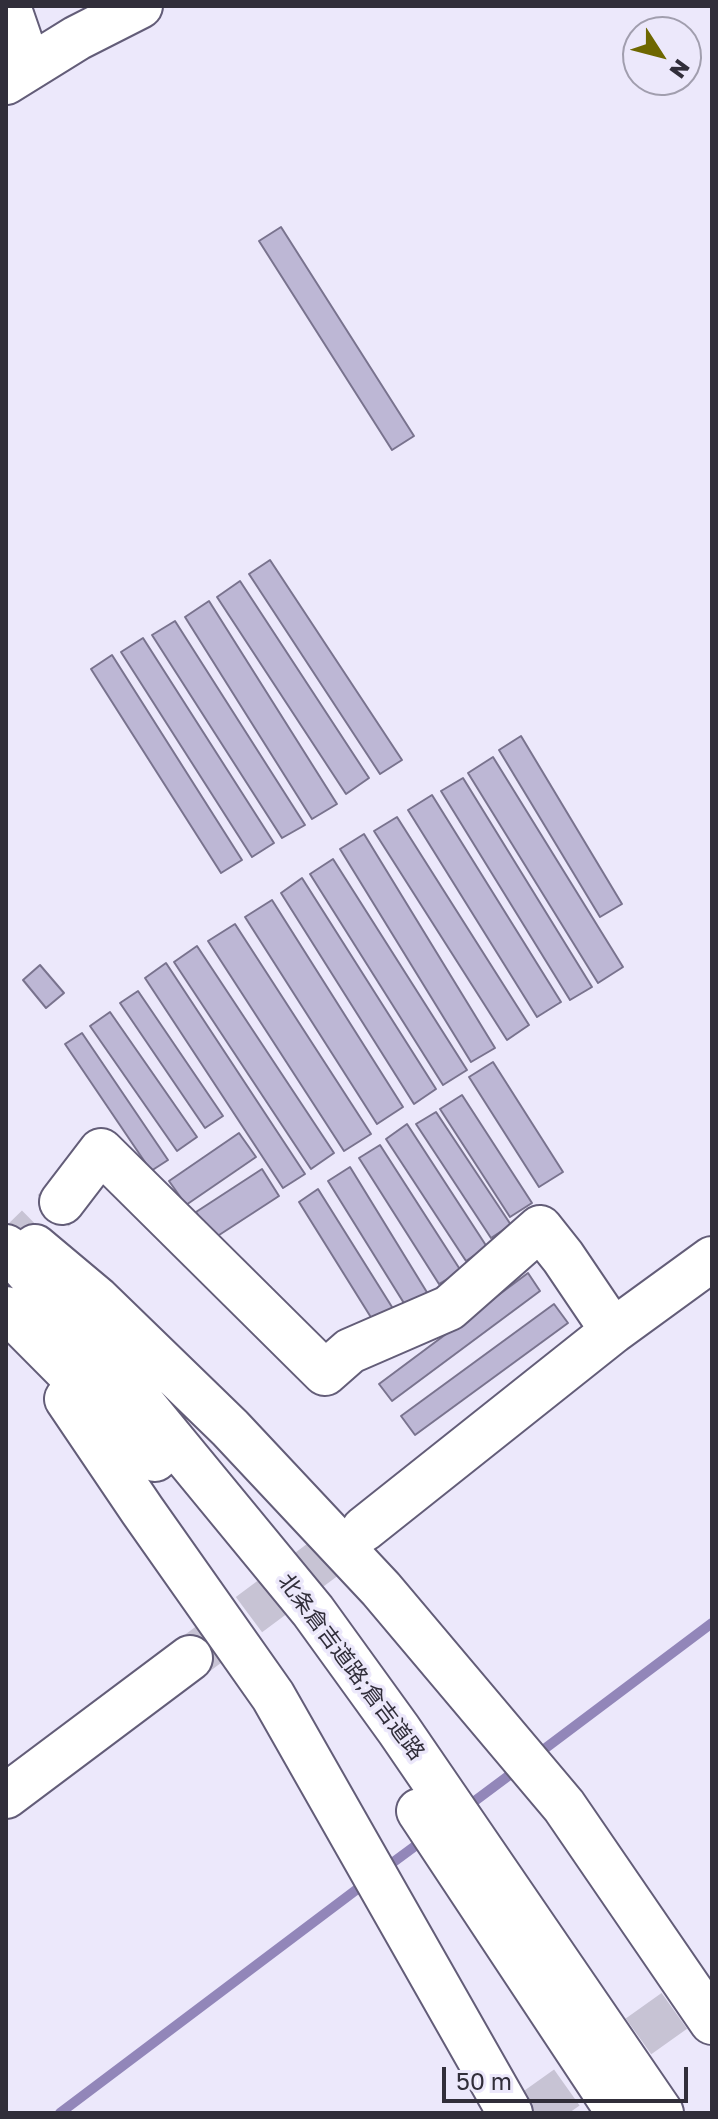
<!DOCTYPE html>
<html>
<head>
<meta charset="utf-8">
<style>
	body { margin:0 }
	#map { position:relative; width:718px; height:2119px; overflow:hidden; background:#ece8fb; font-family:"Golos Text",sans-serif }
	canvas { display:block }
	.frame { position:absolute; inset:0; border:8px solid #312e3a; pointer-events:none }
	.north { position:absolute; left:622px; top:16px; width:80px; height:80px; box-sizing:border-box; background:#ece8fb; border:2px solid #a19eae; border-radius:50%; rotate:126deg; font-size:22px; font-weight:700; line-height:32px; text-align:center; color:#312e3a }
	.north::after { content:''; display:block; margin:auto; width:28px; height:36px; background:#6e6700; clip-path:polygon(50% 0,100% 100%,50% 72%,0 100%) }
	.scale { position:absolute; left:442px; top:2067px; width:246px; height:36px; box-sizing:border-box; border:4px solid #312e3a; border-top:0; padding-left:10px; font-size:24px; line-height:28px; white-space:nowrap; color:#312e3a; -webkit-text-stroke:6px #ece8fb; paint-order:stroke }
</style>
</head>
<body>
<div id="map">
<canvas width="718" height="2119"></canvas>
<div class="frame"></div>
<div class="north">N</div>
<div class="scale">50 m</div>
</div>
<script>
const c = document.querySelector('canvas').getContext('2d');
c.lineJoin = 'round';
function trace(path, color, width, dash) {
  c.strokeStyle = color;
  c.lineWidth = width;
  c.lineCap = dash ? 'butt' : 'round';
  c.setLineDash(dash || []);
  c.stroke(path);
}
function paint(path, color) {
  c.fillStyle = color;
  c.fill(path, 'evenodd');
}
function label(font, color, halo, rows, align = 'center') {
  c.font = font + ' "Golos Text","Noto Sans JP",sans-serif';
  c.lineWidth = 7;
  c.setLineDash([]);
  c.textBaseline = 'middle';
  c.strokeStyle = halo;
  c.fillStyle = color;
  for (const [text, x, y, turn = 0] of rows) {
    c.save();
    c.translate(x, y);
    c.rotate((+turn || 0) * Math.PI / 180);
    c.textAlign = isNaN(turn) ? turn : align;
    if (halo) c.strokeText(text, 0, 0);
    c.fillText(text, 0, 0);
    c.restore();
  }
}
trace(new Path2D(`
	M535 1756 712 1623
	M464 1809 519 1768
	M384 1869 426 1838
	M60 2113 368 1881`), '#9286b9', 10);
const building = new Path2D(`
	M281 227 414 436 392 450 259 241Z
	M270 560 402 760 380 774 249 574Z
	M240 581 369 778 346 794 217 597Z
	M209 601 337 804 312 819 185 617Z
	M175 621 305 825 282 838 152 635Z
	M143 638 274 843 252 857 121 652Z
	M112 655 242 860 221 873 91 669Z
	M521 736 622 904 600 917 499 750Z
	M493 757 623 967 598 983 468 773Z
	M463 778 592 987 570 1000 441 791Z
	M432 795 561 1002 537 1017 408 810Z
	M397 817 529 1025 507 1040 374 831Z
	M364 834 495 1048 471 1062 340 849Z
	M333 859 467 1070 443 1085 310 874Z
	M302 878 436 1089 414 1104 281 893Z
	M272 900 403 1107 377 1124 245 917Z
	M235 924 371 1134 344 1151 208 941Z
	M197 946 334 1153 311 1169 174 962Z
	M166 963 305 1174 283 1188 145 978Z
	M40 965 64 993 46 1008 23 980Z
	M138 991 223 1116 205 1128 120 1003Z
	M110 1012 197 1137 177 1151 90 1026Z
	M82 1033 168 1160 151 1171 65 1044Z
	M493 1062 563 1172 539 1187 469 1077Z
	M462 1095 532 1203 510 1217 440 1109Z
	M436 1112 511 1225 491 1238 416 1124Z
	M407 1124 487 1247 466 1261 386 1139Z
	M239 1133 256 1157 186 1205 169 1181Z
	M380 1145 461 1271 439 1284 359 1158Z
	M350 1167 428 1294 407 1308 328 1181Z
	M262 1169 279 1196 213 1239 196 1212Z
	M318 1189 397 1315 377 1327 299 1202Z
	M528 1273 540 1291 392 1401 379 1384Z
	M554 1304 568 1323 415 1435 401 1416Z`);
paint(building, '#bdb7d5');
trace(building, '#79738e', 2);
trace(new Path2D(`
	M6 1257 62 1202
	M196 1654 364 1529
	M531 2113 712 1984`), '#c7c3d4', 44, [44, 22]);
const minor = new Path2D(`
	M8 6 29 67
	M62 1202 101 1151 325 1373 350 1351 449 1308 540 1228 563 1257 613 1331
	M364 1529 613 1331 712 1259
	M6 1796 190 1658`);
const major = new Path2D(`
	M6 82 77 38 140 6`);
const highway = new Path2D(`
	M6 1247 127 1385 313 1611 399 1730 661 2113
	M35 1247 97 1299 230 1428 381 1589 564 1806 712 2022
	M6 1309 155 1459
	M67 1399 142 1510 273 1696 510 2113
	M419 1811 619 2113`);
trace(minor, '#635d78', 48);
trace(major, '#635d78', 48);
trace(highway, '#635d78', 48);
trace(minor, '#fff', 44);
trace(major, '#fff', 44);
trace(highway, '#fff', 44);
label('22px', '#312e3a', '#ece8fb', [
	["北条倉吉道路;倉吉道路",351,1667,53]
]);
</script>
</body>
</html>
